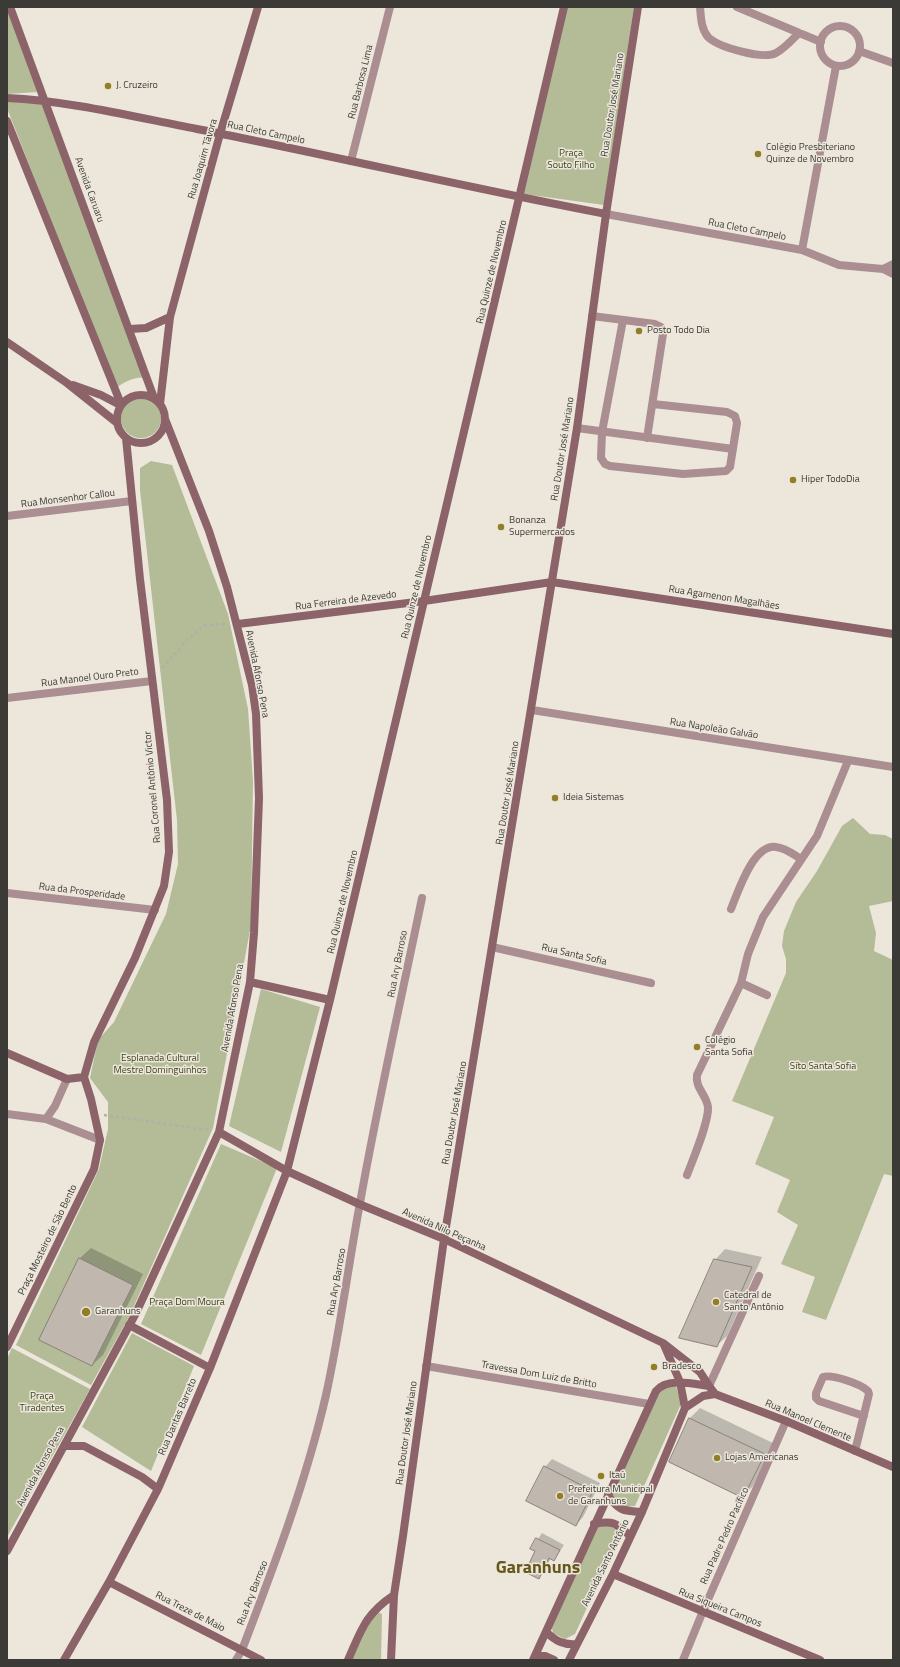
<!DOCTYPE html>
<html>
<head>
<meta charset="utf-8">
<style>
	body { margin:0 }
	#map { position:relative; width:900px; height:1667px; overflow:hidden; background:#ece6db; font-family:"Titillium Web",sans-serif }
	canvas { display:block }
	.frame { position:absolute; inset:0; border:8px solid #3c3a36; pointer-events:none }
</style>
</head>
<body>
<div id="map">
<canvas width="900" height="1667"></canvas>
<div class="frame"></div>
</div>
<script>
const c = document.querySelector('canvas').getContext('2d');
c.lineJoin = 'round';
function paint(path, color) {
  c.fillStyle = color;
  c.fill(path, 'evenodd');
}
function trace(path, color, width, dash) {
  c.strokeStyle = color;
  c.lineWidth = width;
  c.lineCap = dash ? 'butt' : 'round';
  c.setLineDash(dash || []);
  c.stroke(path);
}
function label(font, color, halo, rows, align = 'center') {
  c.font = font + ' "Titillium Web",sans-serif';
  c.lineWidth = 3;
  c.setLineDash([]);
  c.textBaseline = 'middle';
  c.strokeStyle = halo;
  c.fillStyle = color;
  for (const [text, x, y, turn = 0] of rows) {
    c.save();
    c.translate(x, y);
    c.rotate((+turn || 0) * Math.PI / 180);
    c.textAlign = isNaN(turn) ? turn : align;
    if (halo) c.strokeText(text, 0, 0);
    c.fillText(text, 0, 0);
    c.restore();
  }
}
paint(new Path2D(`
	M567 7H634L604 205 524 194Z
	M7 10 37 92 7 94Z
	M42 98 146 378C135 376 125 382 116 388L7 108V100Z
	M121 418a20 20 0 1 1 40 0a20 20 0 1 1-40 0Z
	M151 461 172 465 228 614 248 709 253 781 251 925 213 1128 130 1315 91 1385 16 1345 99 1169 108 1129V1102L90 1078 98 1040 114 1022 166 914 178 864 177 820 140 490V468Z
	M853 818 870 834 885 835 893 839V901L869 906 876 933 874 951 893 960V1176L884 1174 826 1320 802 1312 815 1277 781 1264 798 1225 777 1212 790 1180 755 1164 774 1117 732 1101 786 973V959L782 946 784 931 796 902 817 871 842 826Z
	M261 989 320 1007 281 1152 229 1126Z
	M221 1144 277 1168 201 1355 141 1324Z
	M132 1333 194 1366 151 1471 82 1427Z
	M12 1348 90 1389 7 1537V1359Z
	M676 1386 681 1404 635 1506 623 1507 614 1500 612 1493 659 1390Z
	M609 1524 618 1529 619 1538 575 1634 565 1639 553 1633 552 1628 597 1526Z
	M375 1611 382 1614 381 1660H350Z`), '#b3bb97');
paint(new Path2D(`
	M91 1248 143 1274 103 1355 92 1365 40 1340 80 1258Z
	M725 1249 762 1257 727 1336 716 1346 715 1260Z
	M700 1408 775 1444 753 1486 743 1496 689 1419Z
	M552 1459 600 1483 583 1517 576 1525 545 1467Z
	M542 1533 564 1545 554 1560 551 1558 543 1572 538 1577 536 1551 532 1548Z`), '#0003');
const building = new Path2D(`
	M79 1258 133 1285 92 1366 39 1340Z
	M714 1259 752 1267 717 1347 679 1338Z
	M689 1418 765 1454 743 1498 669 1462Z
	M544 1466 593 1491 576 1526 526 1501Z
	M536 1538 560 1550 554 1561 549 1558 539 1579 525 1572 535 1551 530 1549Z`);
paint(building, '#c0b8ae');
trace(building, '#8a8279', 1);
trace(new Path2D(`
	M162 668 188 639 205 625 225 624
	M104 1115 208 1130`), '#b3afa6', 2.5, [3, 3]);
trace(new Path2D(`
	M700 7C701 17 701 29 708 37 718 47 763 60 776 53 784 49 792 40 799 33
	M737 7 821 42
	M820 46a20 20 0 1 1 40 0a20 20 0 1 1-40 0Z
	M859 51 893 63
	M606 214 802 250 839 265 883 269 893 274
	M802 250 836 66
	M883 269 893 264
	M592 316 655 324 661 327 663 334 647 438
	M623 320 602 432 601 458 605 464 610 466 683 474 726 471 730 467 737 423 735 416 727 412 653 404
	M577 428 733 449
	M731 909C738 892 753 844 776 847 786 848 794 855 801 859
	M767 995 741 983 748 954 763 917 817 836 848 761
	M687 1175C693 1159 709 1122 708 1107 706 1094 695 1088 697 1075L741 983
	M855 1451 869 1394 868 1391C861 1384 832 1374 823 1377L816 1393V1398L819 1401 864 1416`), '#aa8e91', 8);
trace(new Path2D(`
	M351 161 390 7
	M7 516 132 501
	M7 698 152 681
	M532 710 893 767
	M7 893 155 910
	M492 947 651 983
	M7 1114 46 1119 100 1140
	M46 1119 55 1106 67 1079
	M426 1366 649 1404
	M709 1386 759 1276
	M236 1660 242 1650C274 1566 306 1482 326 1395 340 1331 348 1267 360 1203 378 1101 401 1000 422 898
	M683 1660 703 1611 786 1421`), '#aa8e91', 8);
trace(new Path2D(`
	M10 7 154 398
	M7 98C71 101 134 117 197 129 334 156 469 188 606 214
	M7 121 121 404
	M130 329 146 328 170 317
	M7 342 67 383 116 422
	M73 385 101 395 120 405
	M117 419a24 24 0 1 1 48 0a24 24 0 1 1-48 0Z
	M160 404 170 317 220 134 258 7
	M238 624 424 601 552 582 893 634
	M250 982 330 1000
	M7 1053 67 1079 84 1077
	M219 1132 287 1171 359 1204 444 1239 663 1343 700 1372 709 1386
	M129 1325 210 1368
	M7 1347 94 1169 100 1140 91 1099 84 1077 94 1042 135 958 164 886 169 852 167 800 140 579 126 438
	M685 1408 703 1396 715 1394 786 1421 893 1467
	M64 1446H84L142 1477 158 1489
	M608 1495C618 1511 624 1511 642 1512
	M594 1524C613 1520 616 1523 630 1536
	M7 1551 136 1313 219 1132 250 982 254 933 259 798 256 714 252 685 227 587 209 531 165 419
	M613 1574 820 1660
	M109 1582 261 1660
	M546 1632C556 1641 563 1645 576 1644
	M535 1656H545L554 1660
	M64 1660 109 1582 158 1489 210 1368 287 1171 330 1000 564 7
	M348 1660C361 1631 365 1614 394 1595
	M391 1660 394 1595 403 1536 444 1239 577 428 606 214 638 7
	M533 1660 656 1391C668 1377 693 1384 709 1386L715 1394
	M569 1660 613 1574 642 1512 685 1408 680 1382 664 1345`), '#8b6368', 8);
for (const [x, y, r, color] of [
	[108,86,4,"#917e25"],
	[758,154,4,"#917e25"],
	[639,331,4,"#917e25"],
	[793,480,4,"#917e25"],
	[501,527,4,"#917e25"],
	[555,798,4,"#917e25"],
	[697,1047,4,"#917e25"],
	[716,1302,4,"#917e25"],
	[86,1312,5,"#917e25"],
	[654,1367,4,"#917e25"],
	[717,1458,4,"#917e25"],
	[601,1476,4,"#917e25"],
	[560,1496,4,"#917e25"]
]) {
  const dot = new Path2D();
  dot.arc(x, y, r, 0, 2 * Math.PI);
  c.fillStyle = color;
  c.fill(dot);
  trace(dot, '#ece6db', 1.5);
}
label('10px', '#3c3a36', '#ece6db', [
	["Rua Barbosa Lima",361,82,-76],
	["Rua Doutor José Mariano",613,105,-81],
	["Rua Cleto Campelo",266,133,12],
	["Rua Joaquim Távora",203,159,-74],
	["Avenida Caruaru",89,190,70],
	["Rua Cleto Campelo",747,230,11],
	["Rua Quinze de Novembro",492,272,-77],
	["Rua Doutor José Mariano",563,449,-81],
	["Rua Monsenhor Callou",68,499,-7],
	["Rua Quinze de Novembro",417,587,-77],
	["Rua Agamenon Magalhães",724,598,9],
	["Rua Ferreira de Azevedo",346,601,-7],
	["Avenida Afonso Pena",257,674,79],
	["Rua Manoel Ouro Preto",90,678,-7],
	["Rua Napoleão Galvão",714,729,9],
	["Rua Coronel Antônio Victor",153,787,-95],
	["Rua Doutor José Mariano",508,793,-81],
	["Rua da Prosperidade",82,892,7],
	["Rua Quinze de Novembro",343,902,-77],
	["Rua Santa Sofia",574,955,13],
	["Rua Ary Barroso",398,964,-79],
	["Avenida Afonso Pena",233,1008,-80],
	["Rua Doutor José Mariano",455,1113,-80],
	["Avenida Nilo Peçanha",444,1230,24],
	["Praça Mosteiro de São Bento",48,1240,-64],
	["Rua Ary Barroso",337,1282,-80],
	["Travessa Dom Luiz de Britto",539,1375,10],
	["Rua Dantas Barreto",178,1417,-67],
	["Rua Manoel Clemente",808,1421,23],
	["Rua Doutor José Mariano",407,1433,-82],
	["Avenida Afonso Pena",41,1467,-62],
	["Rua Padre Pedro Pacífico",725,1536,-66],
	["Avenida Santo Antônio",606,1563,-64],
	["Rua Ary Barroso",253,1593,-69],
	["Rua Siqueira Campos",720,1608,22],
	["Rua Treze de Maio",190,1612,27]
]);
label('10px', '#3c3a36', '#ece6db', [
	["J. Cruzeiro",116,86],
	["Colégio Presbiteriano",766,148],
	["Quinze de Novembro",766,160],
	["Posto Todo Dia",647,331],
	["Hiper TodoDia",801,480],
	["Bonanza",509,521],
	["Supermercados",509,533],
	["Ideia Sistemas",563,798],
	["Colégio",705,1041],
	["Santa Sofia",705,1053],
	["Catedral de",724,1296],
	["Santo Antônio",724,1308],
	["Garanhuns",95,1312],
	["Bradesco",662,1367],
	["Lojas Americanas",725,1458],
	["Itaú",609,1476],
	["Prefeitura Municipal",568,1490],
	["de Garanhuns",568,1502]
], 'left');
label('10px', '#3a4116', '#ece6db', [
	["Praça",571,154],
	["Souto Filho",571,166],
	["Esplanada Cultural",160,1059],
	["Mestre Dominguinhos",160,1071],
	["Síto Santa Sofia",823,1067],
	["Praça Dom Moura",187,1303],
	["Praça",42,1397],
	["Tiradentes",42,1409]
]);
label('bold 18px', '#65571b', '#ece6db', [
	["Garanhuns",538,1569]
]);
</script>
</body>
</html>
